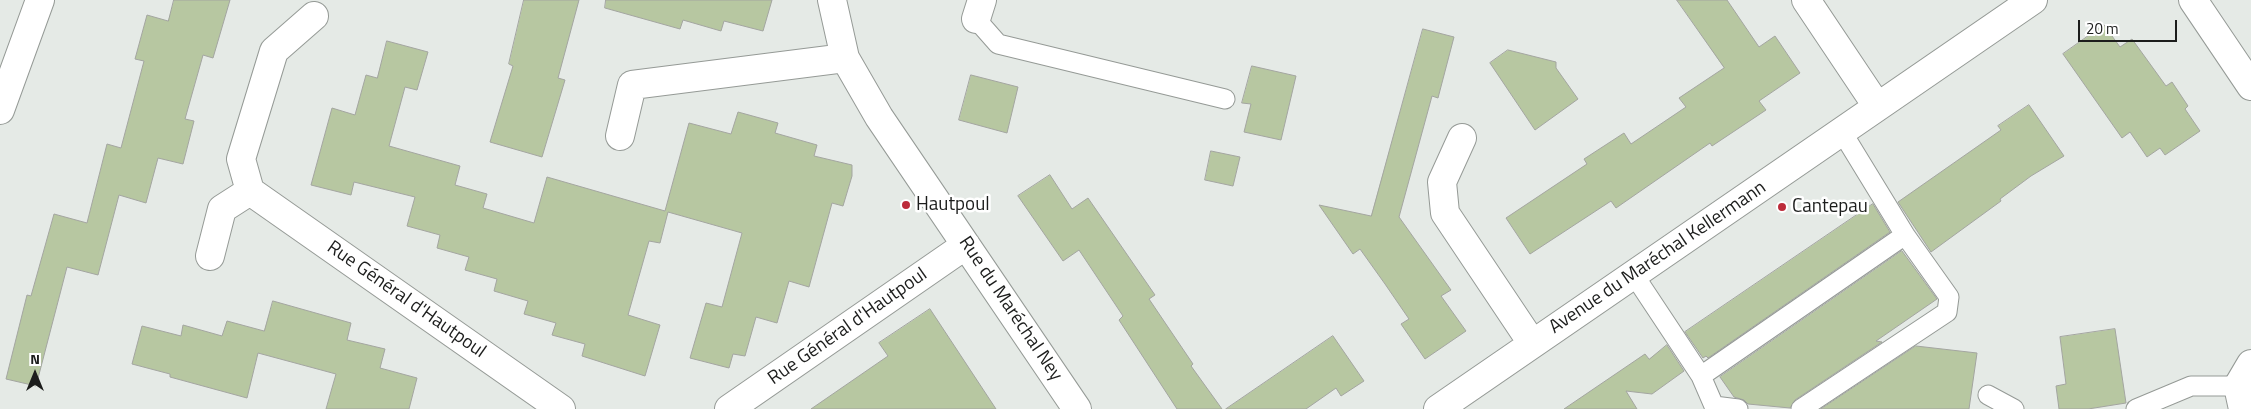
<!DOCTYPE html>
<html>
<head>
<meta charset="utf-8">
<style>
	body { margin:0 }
	#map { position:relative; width:2251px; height:409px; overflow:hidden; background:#e5eae6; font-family:"Titillium Web",sans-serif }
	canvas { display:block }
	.north { position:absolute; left:10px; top:349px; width:50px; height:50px; -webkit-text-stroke:4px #fff; paint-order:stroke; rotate:0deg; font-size:14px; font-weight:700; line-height:20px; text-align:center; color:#1c1d1c }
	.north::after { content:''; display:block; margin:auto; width:18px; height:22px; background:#1c1d1c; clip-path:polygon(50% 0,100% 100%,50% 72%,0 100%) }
	.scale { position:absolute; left:2078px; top:20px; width:99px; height:22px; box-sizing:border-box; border:2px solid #1c1d1c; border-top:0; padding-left:6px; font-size:15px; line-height:18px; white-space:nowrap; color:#1c1d1c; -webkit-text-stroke:4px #fff; paint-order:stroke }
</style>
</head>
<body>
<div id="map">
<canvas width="2251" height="409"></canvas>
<div class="north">N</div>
<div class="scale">20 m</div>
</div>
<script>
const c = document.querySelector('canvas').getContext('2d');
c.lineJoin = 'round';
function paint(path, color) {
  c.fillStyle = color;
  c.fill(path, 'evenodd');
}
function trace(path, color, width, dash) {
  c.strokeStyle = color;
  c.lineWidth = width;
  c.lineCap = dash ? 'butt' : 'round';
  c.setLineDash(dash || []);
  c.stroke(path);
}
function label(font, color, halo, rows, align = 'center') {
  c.font = font + ' "Titillium Web",sans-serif';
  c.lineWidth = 5;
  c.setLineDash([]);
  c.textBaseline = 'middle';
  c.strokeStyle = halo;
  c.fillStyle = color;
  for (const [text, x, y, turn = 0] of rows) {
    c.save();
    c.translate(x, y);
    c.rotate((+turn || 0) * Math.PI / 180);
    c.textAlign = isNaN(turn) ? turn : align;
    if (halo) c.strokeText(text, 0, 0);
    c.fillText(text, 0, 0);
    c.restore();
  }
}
const building = new Path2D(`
	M174 0H230L213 58 203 55 185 119 194 121 183 164 158 158 146 203 119 195 98 275 67 267 36 386 6 379 27 295 31 296 54 214 87 223 107 144 121 148 144 61 135 59 147 15 168 21Z
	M524 0H579L558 78 565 80 542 157 490 142 513 66 509 64Z
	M606 0H772L763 31 724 21 721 31 683 20 680 29 605 8Z
	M1677 0H1727L1759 47 1775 36 1800 73 1759 101 1766 110 1712 146 1710 143 1616 208 1611 201 1530 254 1506 218 1587 164 1584 159 1624 133 1631 144 1686 107 1679 98 1724 68Z
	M2104 25 2120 47 2132 39 2166 86 2172 82 2188 106 2185 109 2200 131 2165 155 2160 148 2147 157 2130 132 2122 138 2063 54Z
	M1423 29 1454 37 1438 98 1432 96 1399 217 1451 290 1441 296 1466 331 1425 359 1401 324 1409 319 1385 284 1360 249 1353 254 1319 205 1371 216Z
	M387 41 428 52 417 90 405 87 389 146 460 166 455 185 487 194 483 208 534 223 547 177 665 211 689 123 731 134 738 112 778 123 775 133 817 145 814 156 852 165V176L843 206 832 203 809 287 789 281 777 323 756 317 745 356 733 354 729 368 690 358 706 303 722 307 742 233 668 212 660 243 649 241 628 315 660 325 645 376 582 356 585 344 552 335 556 323 524 314 528 301 494 291 497 279 465 270 469 257 437 248 440 235 407 226 415 197 354 182 351 195 311 185 332 108 355 115 366 75 377 78Z
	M1508 50 1556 62V68L1578 99 1535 130 1490 63Z
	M1252 66 1296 76 1281 140 1244 132 1251 104 1242 103Z
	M971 75 1018 87 1007 133 959 120Z
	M2029 105 2064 156 2031 176 2000 199 2001 201 1931 252 1898 202 2001 130 1998 126Z
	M1211 151 1240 157 1233 186 1205 180Z
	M1050 175 1072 209 1088 198 1155 295 1149 299 1193 364 1191 366 1222 409H1177L1119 320 1123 316 1079 250 1063 261 1018 196Z
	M1873 204 1890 232 1708 358 1706 356 1703 358 1685 332Z
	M1902 251 1937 299 1876 341 1882 342 1795 400 1790 408 1748 404 1744 400 1734 397 1720 377Z
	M273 301 351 323 347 340 385 349 380 368 417 378 409 409H326L336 374 258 353 247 398 170 377V374L132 364 142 326 181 336 183 325 222 336 227 321 264 331Z
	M930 309 996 409H811L888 356 879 343Z
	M2115 329 2126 403 2088 409H2059L2056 386 2066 384 2060 337Z
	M1333 336 1364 381 1341 396 1336 388 1306 409H1226Z
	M1667 345 1684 371 1652 394 1626 391 1637 409H1564L1645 354 1649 359Z
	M1916 346 1977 353 1969 409H1821Z`);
paint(building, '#b7c7a1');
trace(building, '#a3a5a0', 1);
const lane = new Path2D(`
	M976 19 998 44 1225 99
	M1634 275 1701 376 1714 406 1738 409
	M1701 376 1905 235
	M1988 395 2014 409
	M1801 409 1947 312 1949 297 1905 235 1842 132
	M2136 409 2191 386H2238`);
const street = new Path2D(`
	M832 0 845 58 879 117 1077 409
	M1806 0 1877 106
	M2193 0 2251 86
	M314 16 274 51 241 159 250 191 561 409
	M976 19 982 0
	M620 136 632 85 845 58
	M1462 138 1442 182 1445 213 1532 343
	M210 256 222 209 250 191
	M729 409 966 245
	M1438 409 2033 0
	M2243 409 2238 386 2251 364`);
const primary = new Path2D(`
	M0 110 40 0`);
trace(lane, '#959a96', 21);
trace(street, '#959a96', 30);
trace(primary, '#959a96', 30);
trace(lane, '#fff', 19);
trace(street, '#fff', 28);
trace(primary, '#fff', 28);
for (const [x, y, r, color] of [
	[906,205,5,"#bc2b3a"],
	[1782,207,5,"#bc2b3a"]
]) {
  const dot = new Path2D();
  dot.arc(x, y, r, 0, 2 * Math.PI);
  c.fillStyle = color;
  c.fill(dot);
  trace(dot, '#fff', 2);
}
label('19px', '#1c1d1c', '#fff', [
	["Hautpoul",916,205],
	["Cantepau",1792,207]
], 'left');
label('19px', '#1c1d1c', '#fff', [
	["Avenue du Maréchal Kellermann",1658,258,-34],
	["Rue Général d'Hautpoul",406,300,35],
	["Rue du Maréchal Ney",1010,309,56],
	["Rue Général d'Hautpoul",848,327,-35]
]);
</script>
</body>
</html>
